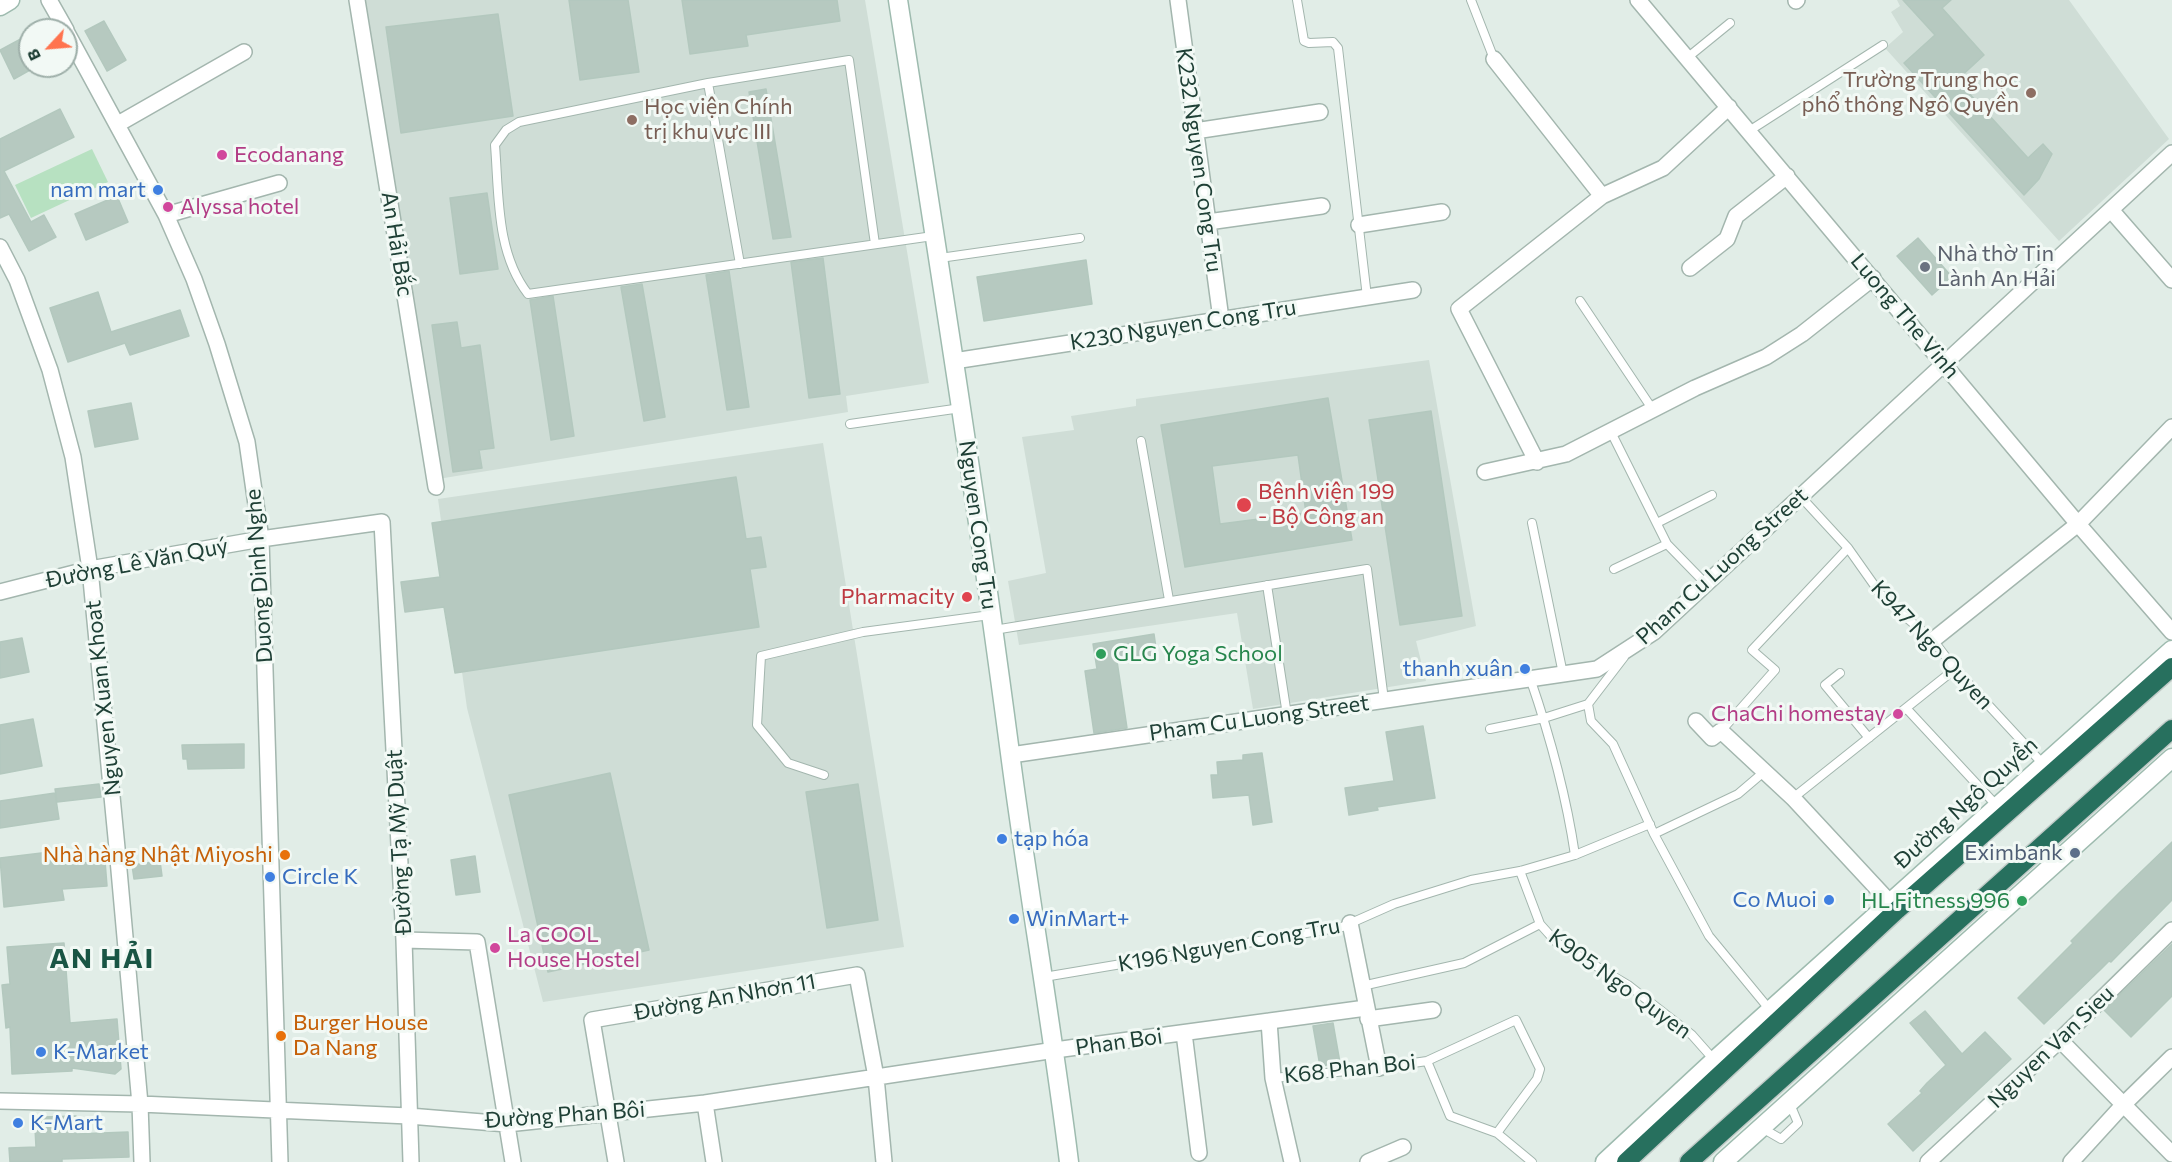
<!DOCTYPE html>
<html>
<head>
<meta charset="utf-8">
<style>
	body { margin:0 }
	#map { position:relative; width:2172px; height:1162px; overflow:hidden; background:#e1ede7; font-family:Commissioner,sans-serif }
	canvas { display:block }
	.north { position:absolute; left:18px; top:18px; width:60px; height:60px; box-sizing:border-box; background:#f2f9f5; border:2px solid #9eafa9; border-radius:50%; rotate:244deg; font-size:16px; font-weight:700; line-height:24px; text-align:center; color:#1f4036 }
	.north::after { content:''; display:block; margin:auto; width:21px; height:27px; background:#ff734e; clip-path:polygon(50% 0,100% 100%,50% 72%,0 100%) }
</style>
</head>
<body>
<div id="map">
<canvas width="2172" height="1162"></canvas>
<div class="north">B</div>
</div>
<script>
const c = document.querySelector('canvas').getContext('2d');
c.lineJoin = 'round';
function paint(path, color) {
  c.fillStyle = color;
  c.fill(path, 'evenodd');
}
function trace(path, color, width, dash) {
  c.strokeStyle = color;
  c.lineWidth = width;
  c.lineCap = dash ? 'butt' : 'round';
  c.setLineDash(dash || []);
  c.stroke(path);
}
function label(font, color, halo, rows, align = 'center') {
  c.font = font + ' Commissioner,sans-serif';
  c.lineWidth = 6;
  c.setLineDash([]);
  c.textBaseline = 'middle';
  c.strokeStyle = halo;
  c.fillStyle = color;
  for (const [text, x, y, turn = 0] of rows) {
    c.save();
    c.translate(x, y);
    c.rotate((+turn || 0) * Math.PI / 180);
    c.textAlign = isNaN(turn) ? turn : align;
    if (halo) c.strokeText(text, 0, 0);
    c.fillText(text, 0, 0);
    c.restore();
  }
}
paint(new Path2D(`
	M359 0H865L929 383 846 396 848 412 438 479Z
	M1897 0H2069L2169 139 2059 241 1885 48 1903 32 1891 12 1900 6Z
	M1429 360 1476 626 1416 641 1426 681 1253 709 1237 613 1019 645 1008 581 1046 573 1022 437 1074 430 1071 416 1136 406V399Z
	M823 443 904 947 543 1002 467 708 438 499Z`), '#cfddd6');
paint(new Path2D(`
	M92 149 108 182 31 218 15 185Z`), '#b7e1c1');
const building = new Path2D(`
	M569 0H628L639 72 580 80Z
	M682 0H837L840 21 746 35 748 46 690 54Z
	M1903 0H1951L1942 8 1984 55 1957 80 2028 158 2043 144 2052 154 2039 179 2024 195 1904 63 1935 35Z
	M498 14 513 116 401 133 386 27Z
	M104 21 126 60 107 71 85 31Z
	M30 34V70L14 79 0 50Z
	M766 89 791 237 773 239 749 92Z
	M60 109 74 137 4 171 31 222 44 215 56 237 29 251 9 214 0 218V139Z
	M487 193 498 269 460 274 450 198Z
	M117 196 128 222 86 240 75 214Z
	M1918 238 1952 277 1932 295 1897 256Z
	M823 258 840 394 809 398 791 262Z
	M1086 260 1092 304 984 321 977 277Z
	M729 271 749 407 727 410 706 275Z
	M642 284 665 417 644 421 621 287Z
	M98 292 111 332 180 310 189 336 130 355 125 343 68 362 50 308Z
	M553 296 574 436 551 440 530 300Z
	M457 322 461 348 480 345 494 448 479 450 482 468 453 472 432 325Z
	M1328 398 1352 540 1185 567 1161 425ZM1298 455 1306 513 1220 524 1212 466Z
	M131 403 138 439 95 447 88 411Z
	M1431 411 1462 616 1400 625 1369 420Z
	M736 477 746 539 761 537 766 567 750 569 759 627 455 673 444 607 405 612 401 582 440 577 432 523Z
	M1154 634 1157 655 1117 661 1127 728 1094 733 1085 671 1097 669 1093 644Z
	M22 638 29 672 0 678V642Z
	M33 719 42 766 0 774V725Z
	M1423 726 1435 798 1377 807 1378 810 1349 815 1345 788 1394 781 1386 732Z
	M244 744V768L188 769 187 759H183L182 745Z
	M1262 753 1272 822 1253 825 1249 795 1213 798 1211 775H1218L1217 762 1243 760V755Z
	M610 773 649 950 548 972 509 795Z
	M99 784 101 797 57 802 55 789Z
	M858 784 878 920 827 928 806 792Z
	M55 793 59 819 0 828V801Z
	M2172 842V900L2111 962 2109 961 2100 970 2044 1024 2018 998 2073 943 2071 941 2119 893Z
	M58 851 59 865 105 861 107 886 62 889 64 900 4 907 0 858Z
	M475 856 480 892 456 895 451 860Z
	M160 861 162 876 134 879 132 865Z
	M64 943 70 1023 117 1019 121 1069 115 1074 72 1068V1071L12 1074 10 1027 6 1028 2 985 10 984 7 947Z
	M2172 944V996L2131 1037 2104 1010Z
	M1925 1011 1962 1054 1985 1032 2011 1059 1913 1151 1888 1124 1922 1093 1920 1091 1927 1083 1946 1065 1910 1023Z
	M1333 1023 1340 1063 1320 1066 1313 1026Z
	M76 1116V1134L128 1132 129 1157 62 1159V1162H10L9 1148 36 1147 35 1128 39 1119 43 1117Z`);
paint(building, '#b6c9c0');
trace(building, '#b3c8be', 1.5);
const lane = new Path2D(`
	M1297 0 1304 41 1309 43 1333 42 1338 48 1367 297
	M1471 0 1494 59
	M1687 58 1730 23
	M708 83 740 264
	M1749 131 1883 45
	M875 244 849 60 708 83 519 122 506 130 495 145C499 195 496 253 528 294L933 236
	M940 258 1080 238
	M1580 301 1653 410
	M850 424 961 408
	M1611 432 1667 544 1706 584
	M1141 441 1169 600
	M1801 497 1848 548 1884 599 1933 640 1955 669 2043 764
	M1532 523 1563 674
	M1657 523 1712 495
	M1614 569 1667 544
	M1267 585 1287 715
	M994 630 1367 569 1384 700
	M1840 673 1825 685 1869 738
	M1530 678C1550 736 1566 794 1575 855
	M1588 704 1591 721 1613 744 1654 834 1709 936 1770 1010
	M1588 704 1624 657
	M1906 708 1997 806
	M1490 729 1544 718 1588 704
	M1721 731 1775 670 1752 650 1848 548
	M824 775 788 763 757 725 761 656 863 632 990 615
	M1793 798 1955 669
	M1654 834 1738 794 1765 771
	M1520 871 1540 924 1557 943 1628 985 1692 1035 1715 1061
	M1044 977 1342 927 1394 904 1471 880 1520 871 1575 855 1650 824
	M1362 986 1464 963 1540 924
	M1427 1061 1450 1116 1497 1133
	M1273 1078 1379 1068 1427 1061 1516 1020 1540 1069 1537 1079 1497 1133 1532 1162
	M1762 1128 1781 1139 1798 1123 1790 1104`);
const street = new Path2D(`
	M49 0 66 30
	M357 0 436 487
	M1178 0 1221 319
	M1638 0 2078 524 2172 632
	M1796 1 1797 0
	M66 31 166 215 194 279 217 344 247 442 261 539 280 1162
	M1494 59 1602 196
	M118 124 244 52
	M1195 131 1320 112
	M2111 210 2172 280
	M166 215 279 183
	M1208 222 1322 206
	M1359 225 1442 212
	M0 247 17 280 50 370 73 457 90 569 117 848 140 1104 142 1162
	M1690 268 1727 239 1736 216 1787 176
	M954 361 1413 290
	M1537 462 1459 309 1602 196 1663 168 1729 107
	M1485 472 1566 454 1695 388 1766 357 1802 334 1873 278
	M0 592 90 569 261 539 382 522 404 940 411 1162
	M1933 640 2078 524 2172 427
	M1696 721 1712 738 1721 731 1793 798 1897 910
	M1011 755 1597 669 1654 632 2172 153
	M1350 923 1379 1068
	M404 940 477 942 513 1162
	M1368 1019 1433 1010
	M1269 1021 1273 1078 1292 1162
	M1184 1033 1199 1153
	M2060 1040 2172 1154
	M0 1101 140 1104 409 1116 507 1124 705 1103 1055 1050 1366 1008
	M705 1103 714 1162
	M616 1162 592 1020 857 975 876 1077 884 1162
	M1368 1162 1403 1147
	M1928 1162 2060 1040 2172 930
	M2071 1162 2124 1104 2172 1057`);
const secondary = new Path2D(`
	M898 0C937 251 977 502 1010 753 1028 890 1052 1025 1069 1162
	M0 6 10 0
	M1605 1162 1715 1060 2172 650
	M1723 1162 2172 758`);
const highway = new Path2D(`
	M1626 1162 1897 910 2172 667
	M1689 1162 2172 729`);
trace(lane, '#a3b6ae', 10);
trace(street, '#a3b6ae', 18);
trace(secondary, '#9ebbaf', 21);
trace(highway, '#c0cac7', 21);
trace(lane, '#fff', 8);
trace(street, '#fff', 15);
trace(secondary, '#fff', 18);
trace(highway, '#27705e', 18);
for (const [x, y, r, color] of [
	[2031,93,6,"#8d6e63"],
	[632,120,6,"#8d6e63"],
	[222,155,6,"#d1479c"],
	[158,190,6,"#3f7fe0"],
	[168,207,6,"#d1479c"],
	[1925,267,6,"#6b7280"],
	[1244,505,8,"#e0444e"],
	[967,597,6,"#e0444e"],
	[1101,654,6,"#2e9e5b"],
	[1525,669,6,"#3f7fe0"],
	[1898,714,6,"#d1479c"],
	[1002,839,6,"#3f7fe0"],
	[2075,853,6,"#5c6f8a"],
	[285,855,6,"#e8710a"],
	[270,877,6,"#3f7fe0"],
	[1829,900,6,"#3f7fe0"],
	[2022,901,6,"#2e9e5b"],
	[1014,919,6,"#3f7fe0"],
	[495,948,6,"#d1479c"],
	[281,1036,6,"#e8710a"],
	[41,1052,6,"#3f7fe0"],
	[18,1123,6,"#3f7fe0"]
]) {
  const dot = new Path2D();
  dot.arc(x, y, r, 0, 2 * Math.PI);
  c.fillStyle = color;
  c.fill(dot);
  trace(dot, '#f2f9f5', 2);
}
label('22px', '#785e54', '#f2f9f5', [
	["Trường Trung học",2019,80],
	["phổ thông Ngô Quyền",2019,105],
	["Học viện Chính",644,107,"left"],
	["trị khu vực III",644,132,"left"]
], 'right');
label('22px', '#b23c85', '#f2f9f5', [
	["Ecodanang",234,155],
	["Alyssa hotel",180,207],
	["ChaChi homestay",1886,714,"right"],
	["La COOL",507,935],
	["House Hostel",507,960]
], 'left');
label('22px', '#1f4036', '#f2f9f5', [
	["K232 Nguyen Cong Tru",1199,160,82],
	["An Hải Bắc",397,244,81],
	["Luong The Vinh",1905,316,50],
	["K230 Nguyen Cong Tru",1183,325,-9],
	["Nguyen Cong Tru",978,525,82],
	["Đường Lê Văn Quý",137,563,-11],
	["Pham Cu Luong Street",1722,566,-42],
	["Duong Dinh Nghe",259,576,-94],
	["K947 Ngo Quyen",1932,645,47],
	["Nguyen Xuan Khoat",103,698,-96],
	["Pham Cu Luong Street",1259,718,-8],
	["Đường Ngô Quyền",1966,803,-42],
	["Đường Tạ Mỹ Duật",399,842,-93],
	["K196 Nguyen Cong Tru",1229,945,-10],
	["K905 Ngo Quyen",1620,984,36],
	["Đường An Nhơn 11",725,997,-10],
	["Phan Boi",1119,1042,-8],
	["Nguyen Van Sieu",2051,1047,-44],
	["K68 Phan Boi",1350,1069,-6],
	["Đường Phan Bôi",565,1115,-4]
]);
label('22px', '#366cbe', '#f2f9f5', [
	["nam mart",146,190,"right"],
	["thanh xuân",1513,669,"right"],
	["tạp hóa",1014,839],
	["Circle K",282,877],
	["Co Muoi",1817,900,"right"],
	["WinMart+",1026,919],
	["K-Market",53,1052],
	["K-Mart",30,1123]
], 'left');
label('22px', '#5b616d', '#f2f9f5', [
	["Nhà thờ Tin",1937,254],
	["Lành An Hải",1937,279]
], 'left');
label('22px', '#be3a42', '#f2f9f5', [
	["Bệnh viện 199",1258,492],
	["- Bộ Công an",1258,517],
	["Pharmacity",955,597,"right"]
], 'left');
label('22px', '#27864d', '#f2f9f5', [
	["GLG Yoga School",1113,654],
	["HL Fitness 996",2010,901,"right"]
], 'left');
label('22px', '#4e5e75', '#f2f9f5', [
	["Eximbank",2063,853]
], 'right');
label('22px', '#c56008', '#f2f9f5', [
	["Nhà hàng Nhật Miyoshi",273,855],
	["Burger House",293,1023,"left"],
	["Da Nang",293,1048,"left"]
], 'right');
c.letterSpacing = '1.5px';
label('bold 28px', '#195544', '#f2f9f5', [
	["AN HẢI",102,959]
]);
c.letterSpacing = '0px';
</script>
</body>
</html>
